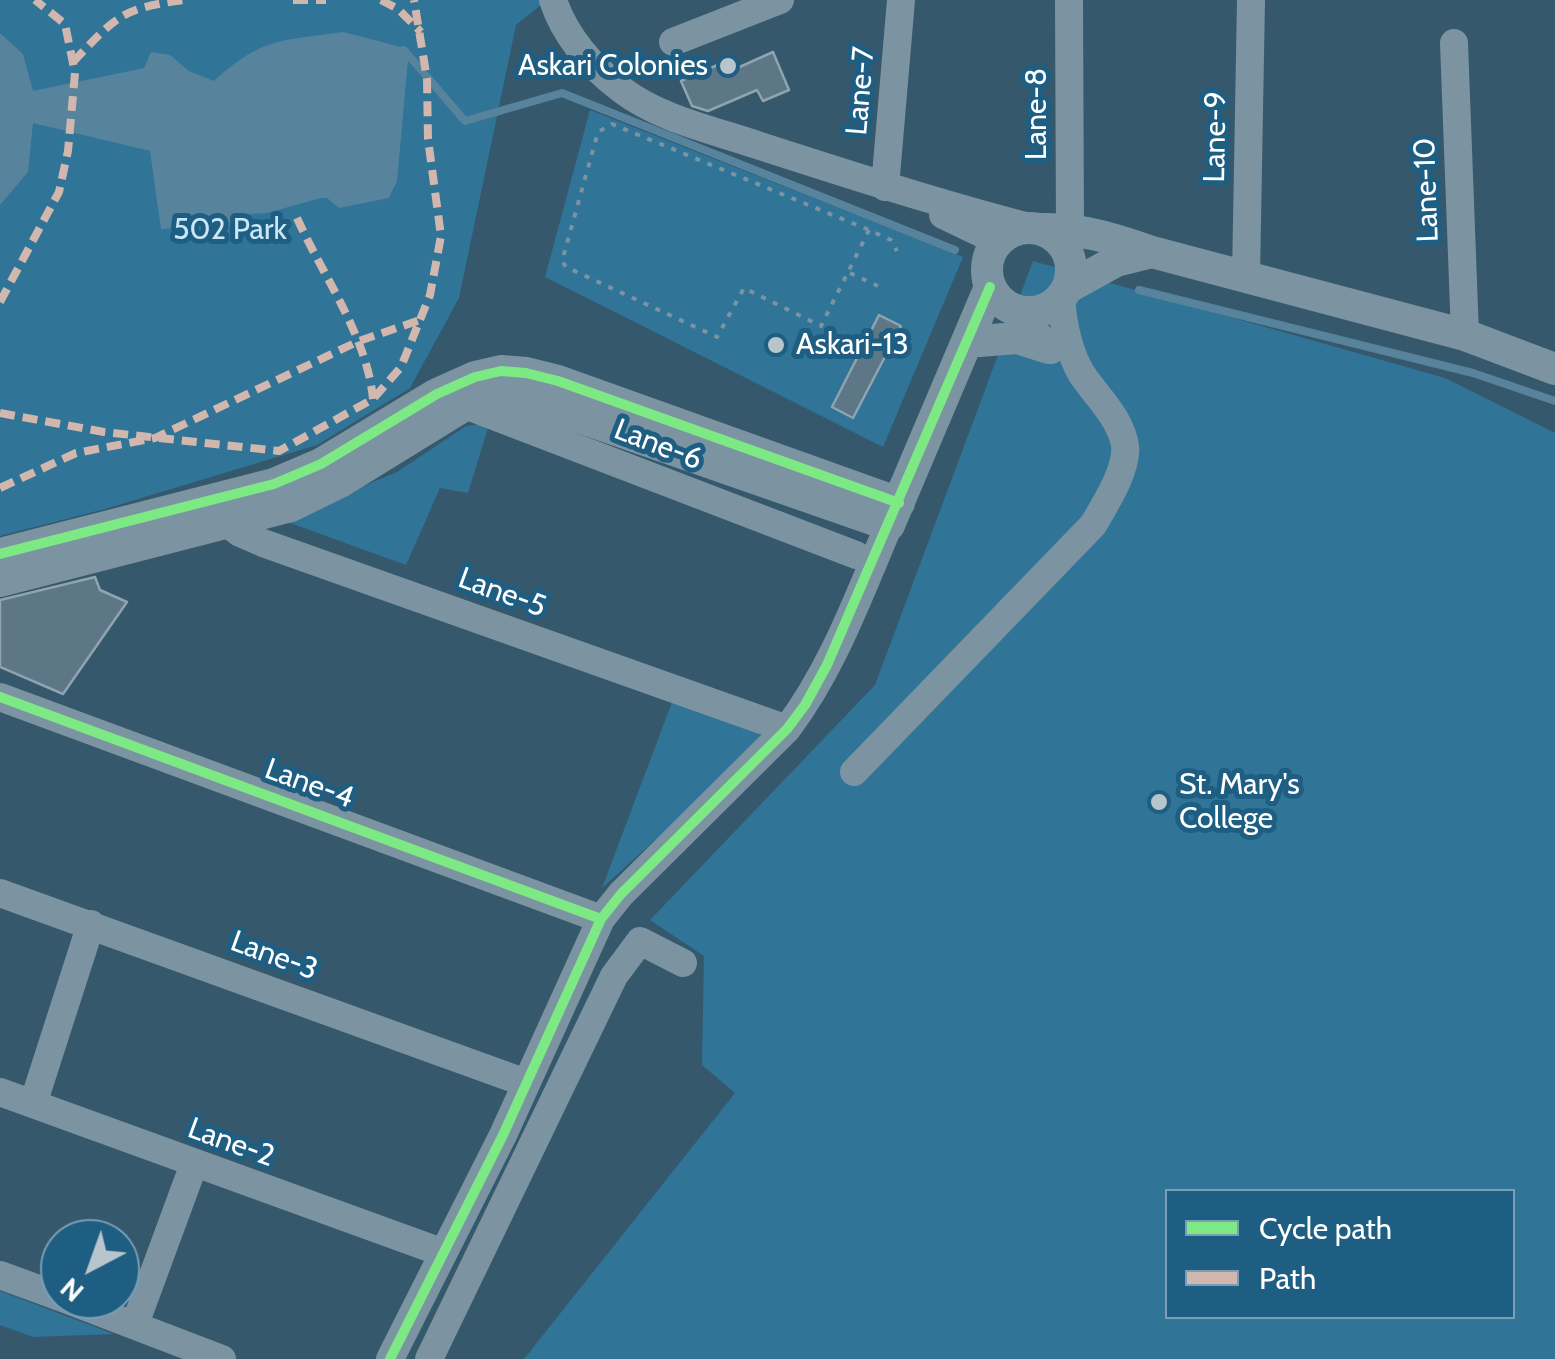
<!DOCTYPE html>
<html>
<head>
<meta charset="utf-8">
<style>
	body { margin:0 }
	#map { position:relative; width:1555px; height:1359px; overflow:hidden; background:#35586c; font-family:Cabin,sans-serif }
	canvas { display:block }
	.legend { position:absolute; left:1165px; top:1189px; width:350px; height:130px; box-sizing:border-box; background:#1f5e83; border:2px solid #799eb5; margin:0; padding:12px 18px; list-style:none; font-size:30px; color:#fff }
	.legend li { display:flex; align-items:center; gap:20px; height:50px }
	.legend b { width:50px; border:2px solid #799eb5 }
	.north { position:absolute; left:40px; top:1219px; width:100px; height:100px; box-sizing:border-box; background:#1f5e83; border:2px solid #799eb5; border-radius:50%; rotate:221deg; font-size:28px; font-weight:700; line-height:40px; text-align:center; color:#fff }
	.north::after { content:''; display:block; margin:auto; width:35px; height:45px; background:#b8c5cc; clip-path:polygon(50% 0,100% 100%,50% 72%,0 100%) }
</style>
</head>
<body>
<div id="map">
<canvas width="1555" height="1359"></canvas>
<ul class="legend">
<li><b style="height:12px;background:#7ce984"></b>Cycle path</li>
<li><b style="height:12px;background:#d1b7ad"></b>Path</li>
</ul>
<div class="north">N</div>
</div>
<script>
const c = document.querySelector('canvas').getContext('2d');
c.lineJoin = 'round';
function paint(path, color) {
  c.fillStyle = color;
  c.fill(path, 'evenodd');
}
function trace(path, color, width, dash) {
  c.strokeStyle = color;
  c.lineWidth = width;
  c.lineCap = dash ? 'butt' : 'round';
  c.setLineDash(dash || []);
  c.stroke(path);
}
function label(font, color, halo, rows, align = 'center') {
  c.font = font + ' Cabin,sans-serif';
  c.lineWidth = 10;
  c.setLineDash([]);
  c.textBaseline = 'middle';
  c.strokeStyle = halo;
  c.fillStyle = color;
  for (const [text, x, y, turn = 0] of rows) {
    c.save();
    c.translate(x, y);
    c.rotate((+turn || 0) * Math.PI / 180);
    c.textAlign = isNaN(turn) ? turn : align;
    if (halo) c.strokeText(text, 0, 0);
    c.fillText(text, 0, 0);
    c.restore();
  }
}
paint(new Path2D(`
	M0 0H547L516 25 459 298 410 388 317 445 105 509 0 536Z
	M590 110 963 257 883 447 545 277Z
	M1033 261 1445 378 1555 433V1359H524L735 1093 702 1065 704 956 650 920 875 685ZM1168 1192H1512V1316H1168Z
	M480 424 488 428 468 493 440 488 406 565 282 520 397 472 466 426Z
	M672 702 758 732 762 739 758 747 602 888Z
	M0 1291 114 1334 33 1337 0 1325Z`), '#307498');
paint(new Path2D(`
	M343 32 409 49 397 181 389 198 339 208 327 198H321L267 213 249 214 227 227 161 229 150 151 33 123 28 172 0 205V33L23 54 33 91 144 68 151 52 170 55 189 71 214 81C262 37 281 41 343 32Z`), '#57839c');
trace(new Path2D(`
	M404 50 465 121 562 93 955 250
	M1139 290 1473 373 1555 401`), '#57839c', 8);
const building = new Path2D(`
	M773 52 789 90 763 101 757 90 708 111 692 106 681 81 731 59 735 69Z
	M879 315 901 326 853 418 832 407Z
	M95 577 100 590 127 602 63 694 0 667V600Z`);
paint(building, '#5d7786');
trace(building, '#8fa4b0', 2.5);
trace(new Path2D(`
	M869 230 821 326 744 288 717 337 566 267 562 261 598 132 612 124 869 230 891 240 897 251
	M850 273 878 286`), '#7c94a2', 4, [5, 8]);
trace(new Path2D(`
	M553 0C565 36 592 67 622 90 660 119 713 130 757 145 847 174 937 203 1029 227
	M1069 0 1070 229
	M673 42 780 0
	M1454 43 1465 335
	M885 187 901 0
	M943 215 997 241
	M1246 276 1251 0
	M1016 310 1051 350
	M457 402 856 555
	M216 515 240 533 263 543 787 729
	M0 697 601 919
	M854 772 1093 525C1104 506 1128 469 1125 446 1121 418 1096 396 1081 373 1068 350 1063 324 1061 298
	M0 893 526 1083
	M0 1092 441 1252
	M33 1104 91 924
	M0 1275 60 1297
	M65 1299 222 1359
	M135 1324 194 1164
	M390 1359 503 1135 601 919 621 894 787 729C833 668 859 595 889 525
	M429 1359 614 976 640 941 683 963`), '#7c94a2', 28);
trace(new Path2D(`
	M987 270a42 42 0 1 1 84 0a42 42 0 1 1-84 0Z
	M1041 229C1081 228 1115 239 1152 252L1465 335 1555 369
	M1067 288 1116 261 1152 252
	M967 342 1017 338 1049 348
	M0 554 274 484 321 464 437 394 475 377 501 371 526 373 558 381 899 503
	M0 581 291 506 340 482 465 405 497 395 527 399 889 525 990 287`), '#7c94a2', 32);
trace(new Path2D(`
	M293 0H326
	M381 0 398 9 421 32
	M73 62C116 17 121 8 184 0
	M297 218C323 276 367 336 373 399
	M0 302 59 192 68 151 75 73 65 24 35 0
	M0 413 104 432 279 451 373 399 401 367 430 295 441 236 428 139 427 79 414 0
	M0 488 76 453 155 438 359 341 420 320`), '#d1b7ad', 8, [15, 8]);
trace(new Path2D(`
	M0 554 274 484 321 464 437 394 475 377 501 371 526 373 558 381 899 503
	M0 697 601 919
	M390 1359 503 1135 601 919 621 894 787 729 805 705 827 665 990 287`), '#7ce984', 10);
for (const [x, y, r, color] of [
	[728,66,10,"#b8c5cc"],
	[776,345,10,"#b8c5cc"],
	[1159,802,10,"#b8c5cc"]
]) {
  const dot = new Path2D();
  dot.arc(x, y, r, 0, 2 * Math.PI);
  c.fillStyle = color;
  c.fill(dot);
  trace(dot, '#1f5e83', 4);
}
label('30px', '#fff', '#1f5e83', [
	["Askari Colonies",708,66,"right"],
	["Askari-13",796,345],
	["St. Mary's",1179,785],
	["College",1179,819]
], 'left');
label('30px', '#fff', '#1f5e83', [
	["Lane-7",861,91,-85],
	["Lane-8",1037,114,-90],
	["Lane-9",1216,137,-89],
	["Lane-10",1427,190,-92],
	["Lane-6",658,445,21],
	["Lane-5",502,593,20],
	["Lane-4",309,784,20],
	["Lane-3",274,956,20],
	["Lane-2",231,1143,20]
]);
label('30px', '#cae7f7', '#1f5e83', [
	["502 Park",230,230]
]);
</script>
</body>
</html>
